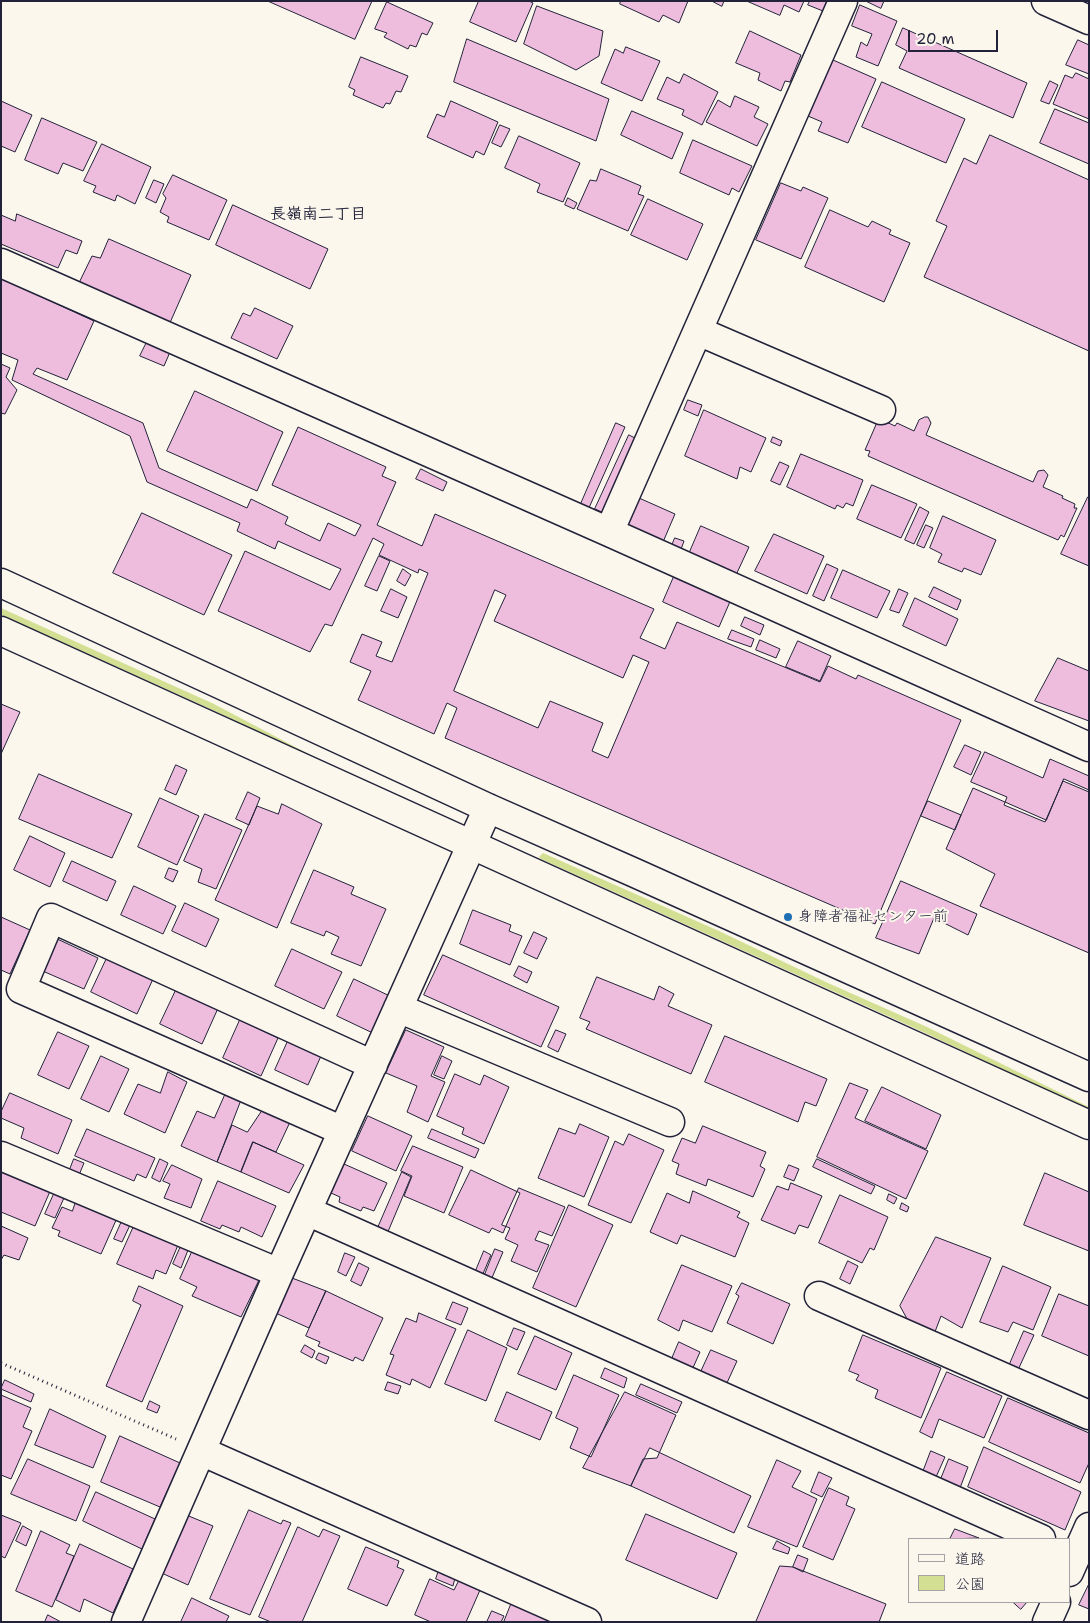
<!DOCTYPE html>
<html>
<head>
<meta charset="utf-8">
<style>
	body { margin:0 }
	#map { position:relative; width:1090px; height:1623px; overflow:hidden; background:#fbf7ec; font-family:"Shantell Sans","Klee One",sans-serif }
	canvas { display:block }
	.frame { position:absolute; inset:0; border:2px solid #22223b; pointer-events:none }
	.legend { position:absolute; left:908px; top:1538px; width:162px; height:65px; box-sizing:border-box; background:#fbf7ec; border:1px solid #a4a2a5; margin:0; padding:6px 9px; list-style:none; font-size:15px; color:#22223b }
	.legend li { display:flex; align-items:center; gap:10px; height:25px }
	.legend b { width:25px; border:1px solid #a4a2a5 }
	.scale { position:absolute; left:908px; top:30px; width:90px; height:22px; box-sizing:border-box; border:2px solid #22223b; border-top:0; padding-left:6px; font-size:15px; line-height:18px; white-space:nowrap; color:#22223b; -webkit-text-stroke:4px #fbf7ec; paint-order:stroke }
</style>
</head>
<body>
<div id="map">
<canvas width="1090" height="1623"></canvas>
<div class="frame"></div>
<ul class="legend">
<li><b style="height:6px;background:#fbf7ec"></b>道路</li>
<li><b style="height:14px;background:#d3e093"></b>公園</li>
</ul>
<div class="scale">20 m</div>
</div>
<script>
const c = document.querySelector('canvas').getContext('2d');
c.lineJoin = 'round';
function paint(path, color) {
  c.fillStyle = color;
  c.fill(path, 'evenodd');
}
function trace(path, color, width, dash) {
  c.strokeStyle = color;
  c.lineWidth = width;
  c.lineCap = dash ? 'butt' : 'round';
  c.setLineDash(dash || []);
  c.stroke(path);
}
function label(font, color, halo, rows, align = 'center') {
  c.font = font + ' "Shantell Sans","Klee One",sans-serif';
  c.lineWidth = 4;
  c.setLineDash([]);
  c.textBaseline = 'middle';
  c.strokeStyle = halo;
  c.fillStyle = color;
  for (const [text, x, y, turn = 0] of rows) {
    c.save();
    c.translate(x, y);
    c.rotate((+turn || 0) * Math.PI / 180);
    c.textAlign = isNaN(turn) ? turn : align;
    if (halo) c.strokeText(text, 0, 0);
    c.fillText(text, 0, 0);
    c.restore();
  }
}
paint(new Path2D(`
	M1 608 214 704 354 778C307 757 263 734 217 712 145 679 73 647 1 615Z
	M543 853 719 931 828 983 927 1027 1089 1107V1110L921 1031 541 859 539 857Z`), '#d3e093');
const building = new Path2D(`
	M268 1H372L355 39Z
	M479 1H529L533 3 516 42 470 22Z
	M621 1H688L679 23 663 15 659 22 620 4Z
	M712 1H724L722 6Z
	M747 1H804L799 12 784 5 780 15Z
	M810 1H827L823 11 808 5Z
	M866 1H884L881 8Z
	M387 2 433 23 427 35 422 33 416 47 410 45 408 49 384 37 387 33 375 29Z
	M860 5 897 21 878 66 856 57 861 42 867 46 872 34 852 26Z
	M537 6 603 31 599 56 576 70 524 44Z
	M903 28 1027 83 1013 118 899 68 907 51 896 45Z
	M750 31 801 55 790 82 785 81 781 91 758 80 760 73 736 63Z
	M467 39 609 99 596 141 454 82Z
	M1078 40 1089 45V74L1066 65Z
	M626 47 660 61 642 101 601 83 615 49 623 53Z
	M361 57 408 76 401 92 396 91 390 104 386 103 383 108 353 95 355 90 349 87Z
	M833 60 876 79 848 143 818 131 822 122 808 116Z
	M1076 73 1089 79V119L1053 104 1065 75 1072 78Z
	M684 74 718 92 702 125 682 115 684 110 657 99 667 77 679 83Z
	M1050 81 1058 85 1049 104 1041 101Z
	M882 82 965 119 946 163 862 127Z
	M735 96 759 107 754 117 768 124 757 146 706 122 718 100 730 107Z
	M1 101 32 115 15 152 1 146Z
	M451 101 498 122 484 155 476 151 473 158 427 137 437 114 444 117Z
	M1055 109 1089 123V164L1040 143Z
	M632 111 683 133 672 159 621 135Z
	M42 118 97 142 83 171 63 163 58 174 25 160Z
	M500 125 510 129 501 147 492 143Z
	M990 135 1089 180V351L924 277 947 226 936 221 964 158 976 164Z
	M519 136 580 163 563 202 537 192 540 184 505 168Z
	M693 140 752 166 739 192 732 188 729 195 680 173Z
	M102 144 151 167 135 204 117 195 115 201 93 192 96 186 84 181Z
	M601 169 641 186 638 194 644 196 628 231 577 209 590 180 596 181Z
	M173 175 227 200 209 240 167 222 169 217 160 212 166 198 163 194Z
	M154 180 164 184 156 203 146 198Z
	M781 183 801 191 803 187 828 198 801 259 756 240Z
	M568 198 577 203 574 209 565 205Z
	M648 199 703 224 687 260 631 235Z
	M233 205 328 249 310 289 216 245Z
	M830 210 868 227 872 221 891 230 889 234 910 243 884 302 805 267Z
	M17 214 82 241 77 254 66 250 58 268 1 244V215L15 221Z
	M109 239 191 275 169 325 78 285 92 256 100 258Z
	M1 278 94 321 67 380 37 368 33 374 143 423 159 468 247 508 251 499 288 517 285 524 320 541 328 523 355 536 361 525 272 485 298 427 386 467 382 476 396 482 377 525 422 546 435 514 654 609 640 638 665 649 677 622 820 682 828 666 856 679 858 675 961 720 875 924 445 738 457 708 447 703 434 734 358 700 371 671 350 662 362 634 382 642 376 656 392 662 428 573 419 569 418 573 379 555 384 544 373 538 332 626 325 624 310 652 218 611 245 551 330 590 341 569 278 541 275 549 237 531 240 523 147 482 130 436 12 380 18 360 1 353ZM495 590 506 595 494 621 623 678 633 655 649 662 608 758 592 751 603 723 550 701 538 728 454 691Z
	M255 308 293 326 277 359 231 338 243 313 250 316Z
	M147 342 170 352 164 366 140 356Z
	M1 364 10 368 6 377 17 390 5 414 1 413Z
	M195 391 283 432 257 491 167 451Z
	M688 400 702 405 698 416 684 410Z
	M704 410 766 438 751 472 740 467 737 479 685 456Z
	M925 417H928L931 423 926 435 1033 482 1038 471 1044 470 1048 475 1043 487 1063 496 1062 498 1075 504 1074 508H1077L1064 537 1061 535 1058 540 868 456 870 451 865 450 878 420H882L895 426 897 423 914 431 919 420Z
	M616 423 625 427 588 510 580 506Z
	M629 435 635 438 604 513 595 509Z
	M773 437 782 441 780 446 771 442Z
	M801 454 863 480 853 506 846 503 843 508 837 505 835 509 787 487Z
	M780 462 789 466 780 485 771 481Z
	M421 469 447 482 443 491 416 479Z
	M872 485 917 504 901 538 857 519Z
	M1088 497H1089V566L1061 554Z
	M639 498 675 514 663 542 627 526Z
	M920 507 929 512 914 544 905 540Z
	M142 513 232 555 204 615 113 573Z
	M943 516 996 540 981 575 964 568 962 572 938 562 942 554 930 548Z
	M926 525 933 528 924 548 917 545Z
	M701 526 749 547 736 575 689 554Z
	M774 534 824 556 807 594 755 571Z
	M675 538 684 541 680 552 671 548Z
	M379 556 390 561 377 591 365 586Z
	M827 564 838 569 824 601 813 596Z
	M403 569 411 575 405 586 397 581Z
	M843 570 890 591 877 618 831 598Z
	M676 572 732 597 719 627 663 602Z
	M934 587 961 600 957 610 929 597Z
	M391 589 407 597 398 618 381 611Z
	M899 589 908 593 899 613 890 610Z
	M915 598 958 619 946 646 903 626Z
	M745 617 764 625 760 635 741 626Z
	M732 630 754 639 751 647 728 639Z
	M760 640 780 649 776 658 756 650Z
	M798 641 831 656 820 681 786 667Z
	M1058 658 1089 671V721L1035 701Z
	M1 704 20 712 1 754Z
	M965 745 981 752 971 775 954 767Z
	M985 752 1043 778 1050 759 1089 776V792L1063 781 1045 822 1004 805 1007 797 971 782Z
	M176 765 187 770 176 795 165 790Z
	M39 774 132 814 112 858 19 819Z
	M1064 779 1089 790V953L980 906 995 874 946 849 973 788 1046 820Z
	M248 792 260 798 249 825 236 819Z
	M160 798 199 816 177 865 138 847Z
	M928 801 961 815 955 830 921 816Z
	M282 804 322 824 277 928 215 900 257 806 278 814Z
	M205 814 242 830 216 889 198 882 202 869 184 861Z
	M30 836 65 853 50 887 14 870Z
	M72 861 116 881 107 901 63 881Z
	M169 868 178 871 173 882 165 878Z
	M314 870 354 887 351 894 386 909 361 966 331 954 339 937 326 931 324 936 291 923Z
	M901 881 977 914 968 935 934 918 919 954 876 938Z
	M134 886 176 906 163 934 121 915Z
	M185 903 219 919 206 947 172 931Z
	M473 910 511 925 509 931 522 936 510 965 460 944Z
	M1 917 30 930 10 974 1 970Z
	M534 932 547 938 537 959 524 953Z
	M53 937 98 958 84 989 38 969Z
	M292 949 342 972 324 1009 275 986Z
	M443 955 559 1007 541 1047 424 995Z
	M107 958 153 979 137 1014 91 992Z
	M519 966 532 972 527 983 514 976Z
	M597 977 654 1000 659 986 674 994 668 1006 712 1025 691 1074 586 1029 590 1022 580 1018Z
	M354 979 394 998 377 1035 337 1016Z
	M177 988 219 1006 202 1044 160 1024Z
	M240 1020 278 1038 261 1076 223 1058Z
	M406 1030 444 1047 431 1076 445 1082 428 1122 407 1112 417 1086 386 1073Z
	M556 1030 566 1034 558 1052 548 1047Z
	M58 1032 89 1046 69 1089 38 1075Z
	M725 1036 827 1079 816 1106 805 1102 798 1122 705 1082Z
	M288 1041 321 1056 308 1085 275 1070Z
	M101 1056 129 1069 109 1112 81 1099Z
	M442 1056 452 1061 444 1079 434 1075Z
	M168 1072 187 1082 165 1133 124 1114 138 1084 160 1093Z
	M455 1074 480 1085 484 1075 509 1087 484 1144 462 1134 464 1128 437 1116Z
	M850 1083 868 1090 855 1118 928 1151 906 1199 817 1157Z
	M882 1087 941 1115 926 1149 865 1121Z
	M10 1093 72 1120 58 1154 21 1138 24 1128 1 1118V1112Z
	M225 1095 241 1100 217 1162 181 1146 197 1111 214 1118Z
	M264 1108 290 1122 276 1152 253 1142 241 1172 217 1162 232 1125 247 1132Z
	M368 1116 412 1136 396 1171 352 1151Z
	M580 1124 609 1137 584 1197 538 1178 559 1128 575 1134Z
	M703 1126 766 1152 760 1166 765 1169 753 1197 708 1179 706 1186 676 1174 679 1164 672 1161 682 1138 695 1143Z
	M87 1129 155 1158 146 1178 137 1174 134 1181 75 1156Z
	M432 1129 479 1149 475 1158 428 1138Z
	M629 1134 664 1150 631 1223 588 1205 615 1141 623 1145Z
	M253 1142 304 1165 289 1193 241 1172Z
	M413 1146 463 1167 444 1213 404 1196 412 1176 401 1171Z
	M74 1159 84 1163 79 1175 69 1172Z
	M160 1159 168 1163 160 1182 152 1178Z
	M817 1159 875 1186 871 1194 813 1167Z
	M344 1164 387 1183 374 1211 363 1207 361 1211 339 1202 340 1197 331 1193Z
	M172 1165 202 1179 191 1208 164 1198 170 1184 163 1181Z
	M789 1165 799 1169 794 1181 784 1177Z
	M3 1169 51 1189 35 1226 1 1212V1173Z
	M471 1170 520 1193 503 1233 492 1228 489 1233 449 1215Z
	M402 1172 411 1177 387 1234 377 1230Z
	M1045 1173 1089 1192V1251L1024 1225Z
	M218 1181 276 1206 262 1237 241 1227 239 1232 222 1225 220 1229 201 1221Z
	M791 1183 822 1196 808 1228 799 1225 795 1234 761 1220 777 1186 788 1190Z
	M519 1188 565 1207 552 1236 539 1231 535 1240 549 1245 537 1272 511 1261 518 1245 505 1239 510 1228 502 1225Z
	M693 1191 740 1212 737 1217 749 1223 735 1257 681 1235 677 1244 650 1232 667 1193 689 1203Z
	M54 1194 64 1198 55 1218 45 1214Z
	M889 1194 897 1198 894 1204 887 1200Z
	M840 1195 888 1217 874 1250 870 1248 862 1263 819 1243Z
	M77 1199 117 1218 101 1254 58 1236 60 1231 52 1228 62 1207 72 1211Z
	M902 1203 909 1207 907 1212 900 1209Z
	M569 1205 613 1225 576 1307 533 1288Z
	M122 1221 130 1225 122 1242 114 1239Z
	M1 1226 28 1238 19 1260 4 1255 1 1260Z
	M134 1226 178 1245 166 1274 156 1270 153 1279 117 1264Z
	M936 1237 991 1258 962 1328 941 1316 933 1337 911 1326 900 1306Z
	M181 1246 188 1250 181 1268 173 1264Z
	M495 1249 503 1252 491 1280 484 1277Z
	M484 1251 491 1255 482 1276 475 1273Z
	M192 1252 259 1280 241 1317 192 1296 197 1287 180 1279Z
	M345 1253 355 1257 346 1276 338 1272Z
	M848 1261 858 1266 850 1284 840 1279Z
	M359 1263 369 1268 361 1286 351 1281Z
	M682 1265 732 1286 712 1332 683 1320 679 1331 658 1320Z
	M1003 1266 1051 1287 1033 1330 1013 1322 1008 1332 980 1322Z
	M279 1273 326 1291 309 1328 271 1311Z
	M742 1283 790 1304 773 1344 727 1323 739 1296 736 1294Z
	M139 1286 183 1306 142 1402 106 1386 141 1305 133 1301Z
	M326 1291 383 1318 363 1361 355 1357 353 1361 318 1346 320 1342 306 1336Z
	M1059 1294 1089 1306V1356L1042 1336Z
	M453 1302 468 1308 461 1325 446 1319Z
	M419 1313 456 1329 430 1388 412 1379 410 1385 386 1375 394 1355 390 1354 406 1318 416 1322Z
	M514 1328 525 1332 517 1350 507 1345Z
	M468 1330 507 1348 486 1401 445 1384Z
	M1024 1331 1034 1335 1018 1370 1009 1366Z
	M863 1335 941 1368 921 1418 875 1398 878 1390 856 1380 859 1375 849 1371Z
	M535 1336 572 1353 556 1390 518 1374Z
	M679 1342 700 1352 692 1370 671 1361Z
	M305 1345 315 1351 312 1358 301 1352Z
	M711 1350 737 1361 726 1385 700 1374Z
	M319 1353 329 1357 326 1364 316 1359Z
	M605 1368 627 1378 624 1388 601 1378Z
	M947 1372 1002 1396 984 1438 939 1419 932 1438 920 1432Z
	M574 1375 619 1395 591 1457 570 1448 578 1428 556 1418Z
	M5 1380 34 1394 31 1402 1 1389Z
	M388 1382 401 1386 398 1394 385 1390Z
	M641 1384 682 1402 677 1413 636 1395Z
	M507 1392 552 1412 540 1440 495 1421Z
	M625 1392 676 1415 657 1458 643 1459 631 1486 583 1468Z
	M1 1395 31 1408 23 1427 32 1431 11 1479 1 1475Z
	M1008 1398 1089 1433V1463L1080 1483 989 1442Z
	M150 1401 160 1406 157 1413 147 1409Z
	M50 1409 106 1436 93 1468 35 1445Z
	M120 1436 180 1463 160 1507 101 1482Z
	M984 1447 1081 1492 1065 1530 968 1487Z
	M650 1448 751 1496 734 1533 631 1486Z
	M931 1451 945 1457 936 1477 923 1472Z
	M28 1459 90 1486 76 1521 11 1494Z
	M949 1459 968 1467 960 1488 941 1479Z
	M777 1460 801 1471 792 1487 817 1499 797 1547 748 1527Z
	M819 1472 832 1478 822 1497 811 1492Z
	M829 1488 849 1497 846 1505 855 1509 833 1560 803 1547Z
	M96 1492 155 1519 142 1549 83 1521Z
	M249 1510 281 1524 283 1520 291 1523 250 1615 210 1599Z
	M179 1512 213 1526 188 1585 155 1570Z
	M646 1514 737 1553 717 1599 626 1560Z
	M1 1515 21 1523 5 1558 1 1556Z
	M23 1526 32 1531 26 1546 16 1541Z
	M298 1527 319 1537 323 1529 340 1536 302 1622H271L259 1617Z
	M955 1529 979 1538 950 1539Z
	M41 1531 70 1545 66 1553 74 1556 52 1607 16 1591Z
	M777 1541 790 1548 788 1554 773 1549Z
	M80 1544 133 1569 113 1613 84 1599 80 1612 56 1600Z
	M366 1547 399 1561 397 1567 404 1570 387 1606 348 1589Z
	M798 1555 808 1559 803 1572 793 1567Z
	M780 1566 793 1567 886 1604 879 1622H756Z
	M439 1570 455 1578 453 1586 436 1579Z
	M430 1579 454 1590 459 1580 480 1590 466 1622H431L415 1615Z
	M1089 1584V1609L1079 1605Z
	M192 1598 229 1616 226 1622H181Z
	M512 1602 556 1622H504Z
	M1013 1602H1027L1021 1609Z
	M492 1611 504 1616 501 1622H487Z
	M48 1615 61 1622H45Z`);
paint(building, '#eebdde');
trace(building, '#22223b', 1);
const minor = new Path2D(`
	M1046 1 1089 20
	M1 263 609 532 1089 747
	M698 331 881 410
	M609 532 843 1
	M1 583 488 808 635 873 1089 1077
	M1 631 1089 1125
	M398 1008 670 1122
	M343 1131 21 989 51 918 373 1065
	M1 1156 279 1273
	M307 1211 1041 1539
	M819 1296 1089 1415
	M201 1451 587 1622
	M1069 1572 1089 1527
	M126 1622 279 1273 488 808
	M1047 1622 1056 1602`);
trace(minor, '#22223b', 31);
trace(new Path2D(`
	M1 1363 176 1439`), '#22223b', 3, [1, 4]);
trace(minor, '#fbf7ec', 28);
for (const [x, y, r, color] of [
	[788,917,5,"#1f6fb2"]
]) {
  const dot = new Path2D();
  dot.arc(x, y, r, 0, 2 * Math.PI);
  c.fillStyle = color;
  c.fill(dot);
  trace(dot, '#fbf7ec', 2);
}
label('15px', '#22223b', '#fbf7ec', [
	["身障者福祉センター前",798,917]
], 'left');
label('bold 16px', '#22223b', '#fbf7ec', [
	["長嶺南二丁目",318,215]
]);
</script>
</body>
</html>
